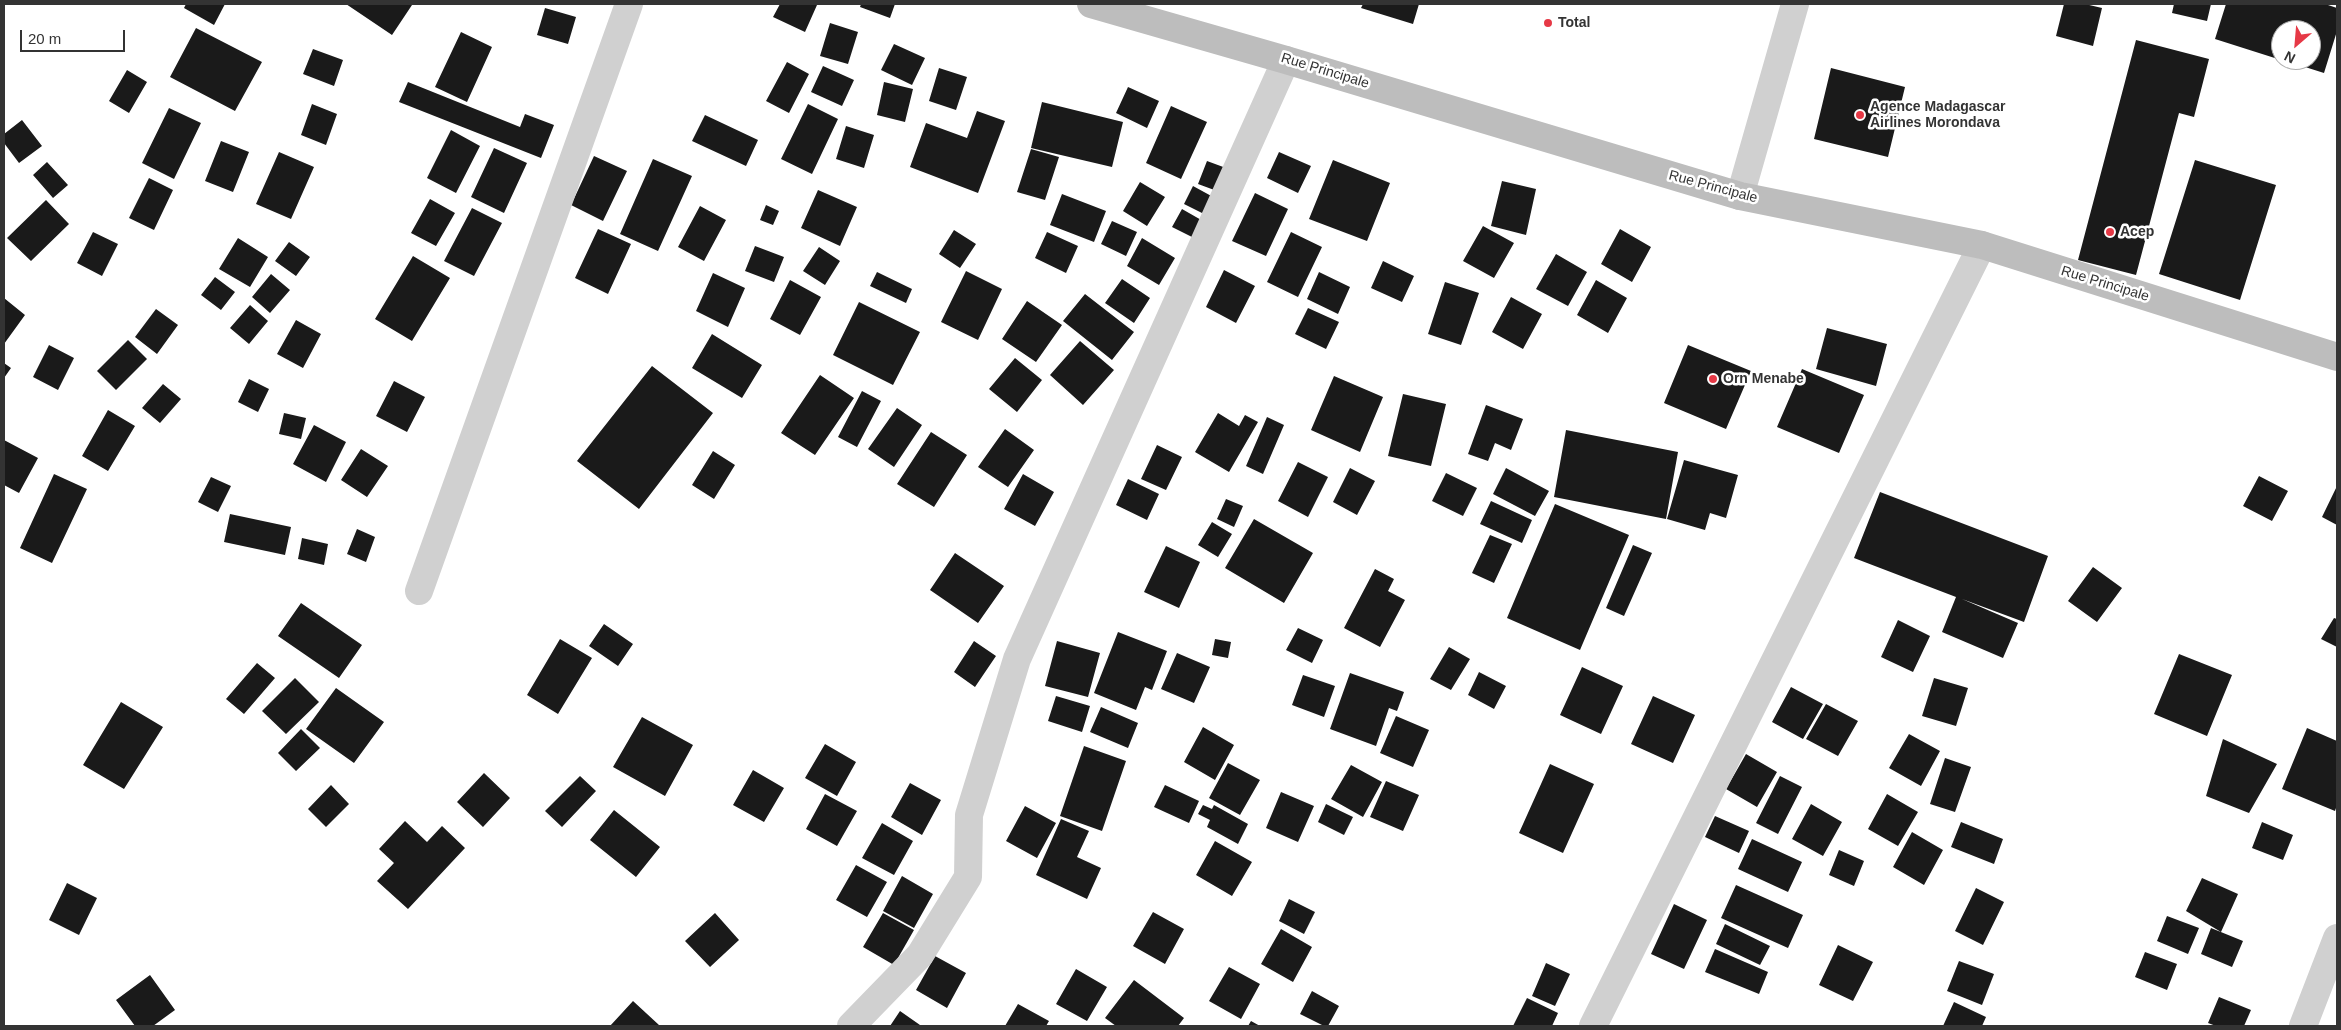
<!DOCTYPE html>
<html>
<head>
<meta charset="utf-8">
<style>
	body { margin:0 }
	#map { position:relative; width:2341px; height:1030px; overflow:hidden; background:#fff; font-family:Helvetica,sans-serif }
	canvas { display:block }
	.frame { position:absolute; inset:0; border:5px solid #333; pointer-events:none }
	.north { position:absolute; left:2271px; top:20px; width:50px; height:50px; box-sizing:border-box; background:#fff; border:1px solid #adadad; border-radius:50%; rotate:207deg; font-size:14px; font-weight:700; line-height:20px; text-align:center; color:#333 }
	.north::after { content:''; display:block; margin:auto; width:18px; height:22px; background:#e63946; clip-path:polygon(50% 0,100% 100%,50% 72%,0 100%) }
	.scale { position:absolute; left:20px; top:30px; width:105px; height:22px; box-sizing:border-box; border:2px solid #333; border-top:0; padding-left:6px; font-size:15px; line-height:18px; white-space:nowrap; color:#333; -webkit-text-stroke:4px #fff; paint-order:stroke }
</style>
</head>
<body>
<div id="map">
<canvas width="2341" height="1030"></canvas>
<div class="frame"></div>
<div class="north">N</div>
<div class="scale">20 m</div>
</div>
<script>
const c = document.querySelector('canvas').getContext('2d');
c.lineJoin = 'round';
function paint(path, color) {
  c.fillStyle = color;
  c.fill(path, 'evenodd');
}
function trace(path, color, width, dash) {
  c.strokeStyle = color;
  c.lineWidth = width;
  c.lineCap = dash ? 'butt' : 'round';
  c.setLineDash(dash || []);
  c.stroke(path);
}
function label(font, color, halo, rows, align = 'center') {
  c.font = font + ' Helvetica,sans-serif';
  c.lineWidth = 5;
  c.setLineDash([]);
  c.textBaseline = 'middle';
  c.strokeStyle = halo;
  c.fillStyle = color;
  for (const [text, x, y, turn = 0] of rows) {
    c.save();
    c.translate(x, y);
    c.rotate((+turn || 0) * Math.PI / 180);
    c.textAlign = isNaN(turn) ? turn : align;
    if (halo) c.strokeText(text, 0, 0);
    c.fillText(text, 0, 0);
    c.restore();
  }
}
paint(new Path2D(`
	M186 4H225L214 25 184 8Z
	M346 4H410L412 5 392 35Z
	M780 4 817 5 805 32 773 17Z
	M861 4H895L890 18 860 7Z
	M1363 4H1419L1413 24 1361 8Z
	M2064 4H2085L2102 8 2093 46 2056 36Z
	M2174 4H2211L2207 21 2172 13Z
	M2226 4H2325L2337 8V31L2324 73 2283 60H2311V30H2281V60L2215 39Z
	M545 8 576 17 568 44 537 35Z
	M830 23 858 32 848 64 820 56Z
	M196 28 262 62 235 111 170 77Z
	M461 32 492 47 467 102 435 87Z
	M2136 40 2209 59 2194 117 2179 113 2136 275 2078 260Z
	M894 44 925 58 912 85 881 70Z
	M313 49 343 60 334 86 303 74Z
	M787 62 809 74 789 113 766 101Z
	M823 66 854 80 842 106 811 92Z
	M939 68 967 77 956 110 929 101Z
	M1831 68 1905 87 1888 157 1814 139Z
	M127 70 147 82 129 113 109 101Z
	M408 82 520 127 525 114 554 125 541 158 399 102Z
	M884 82 913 89 905 122 877 115Z
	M1128 87 1159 101 1147 128 1116 113Z
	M1042 102 1123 122 1112 167 1031 148Z
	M312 104 337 114 326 145 301 135Z
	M808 104 838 119 812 174 781 159Z
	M1171 106 1207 122 1181 179 1146 163Z
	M169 108 201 123 174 179 142 163Z
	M977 111 1005 121 978 193 910 167 926 123 967 138Z
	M705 115 758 140 746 166 692 141Z
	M22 120 42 146 19 163 4 143V134Z
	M846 126 874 135 864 168 836 159Z
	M451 130 480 146 456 193 427 178Z
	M221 141 249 152 233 192 205 181Z
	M494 148 527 163 504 213 471 197Z
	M1031 149 1059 157 1045 200 1017 192Z
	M279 152 314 167 291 219 256 204Z
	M1279 152 1311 166 1298 193 1267 178Z
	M594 156 627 171 603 221 571 205Z
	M653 159 692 176 658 251 620 234Z
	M1333 160 1390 183 1367 241 1309 219Z
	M2195 160 2276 185 2240 300 2159 274Z
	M1207 161 1226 168 1217 191 1198 184Z
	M47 162 68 185 53 198 33 175Z
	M149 178 173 190 154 230 129 218Z
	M1502 181 1536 189 1526 235 1491 226Z
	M1140 182 1165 197 1147 226 1123 211Z
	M1193 186 1215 198 1206 215 1184 204Z
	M818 190 857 207 840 246 801 228Z
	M1255 193 1288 209 1266 256 1232 241Z
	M1062 194 1106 211 1094 242 1050 225Z
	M430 199 455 213 436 246 411 233Z
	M46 200 69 224 31 261 7 238Z
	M766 205 779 211 773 225 760 220Z
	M700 206 726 220 704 261 678 247Z
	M472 208 502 223 474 276 444 261Z
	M1182 209 1203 221 1194 238 1172 227Z
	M1112 221 1137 232 1126 256 1101 244Z
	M1483 226 1514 243 1494 278 1463 261Z
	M598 229 631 244 608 294 575 278Z
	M1620 229 1651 247 1632 282 1601 264Z
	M954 230 976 244 960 268 939 254Z
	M93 232 118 244 102 276 77 263Z
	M1047 232 1078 246 1066 273 1035 258Z
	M1291 232 1322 247 1298 297 1267 282Z
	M238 238 268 257 250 287 219 269Z
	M1142 238 1175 258 1159 285 1127 266Z
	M289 242 310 257 296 276 275 261Z
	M755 246 784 257 774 282 745 271Z
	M819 247 840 261 825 285 803 271Z
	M1556 254 1587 272 1568 306 1536 289Z
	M413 256 450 278 412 341 375 319Z
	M1383 261 1414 276 1402 302 1371 288Z
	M1224 270 1255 286 1236 323 1206 307Z
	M966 271 1002 289 978 340 941 322Z
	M877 272 912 289 906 303 870 286Z
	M1319 272 1350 287 1338 314 1307 299Z
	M713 273 745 288 728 327 696 311Z
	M271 274 290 290 270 313 252 297Z
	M215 277 235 292 221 310 201 295Z
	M1122 279 1150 298 1134 323 1105 303Z
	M790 280 821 297 800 335 770 319Z
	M1596 280 1627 298 1608 333 1577 315Z
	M1445 282 1479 293 1461 345 1428 334Z
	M1085 294 1134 332 1112 360 1063 321Z
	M1511 297 1542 314 1523 349 1492 332Z
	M4 298 25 315 4 344Z
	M1027 301 1062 325 1036 362 1002 339Z
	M859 302 920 332 893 385 833 355Z
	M250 305 268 321 249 344 230 328Z
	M1308 308 1339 322 1326 349 1295 334Z
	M156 309 178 325 157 354 135 337Z
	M296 320 321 334 303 368 277 354Z
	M1827 328 1887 344 1876 386 1816 369Z
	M712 334 762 365 742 398 692 368Z
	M128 340 147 359 116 390 97 371Z
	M1080 341 1114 370 1083 405 1050 375Z
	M49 345 74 358 58 390 33 377Z
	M1688 345 1751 371 1726 429 1664 403Z
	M1015 358 1042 380 1017 412 989 389Z
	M4 363 11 368 4 378Z
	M652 366 713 413 639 509 577 461Z
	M1802 369 1864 395 1839 453 1777 427Z
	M820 375 854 398 815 455 781 433Z
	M1334 376 1383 397 1360 452 1311 430Z
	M249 379 269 389 258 412 238 402Z
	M394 381 425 397 407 432 376 416Z
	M163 384 181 399 160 423 142 408Z
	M862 391 881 401 857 447 838 437Z
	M1403 394 1446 404 1431 466 1388 456Z
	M1486 405 1523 419 1511 450 1495 443 1488 461 1468 454Z
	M897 408 922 425 894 467 868 449Z
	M108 410 135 426 108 471 82 456Z
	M284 413 306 418 301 439 279 434Z
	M1218 413 1239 426 1245 415 1258 422 1229 472 1195 452Z
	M1267 417 1284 425 1263 474 1246 466Z
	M314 425 346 442 326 482 293 464Z
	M1005 429 1034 450 1008 487 978 467Z
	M1566 430 1678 452 1666 519 1554 497Z
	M931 432 967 455 934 507 897 484Z
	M4 440 38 458 19 493 4 485Z
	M1157 445 1182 457 1166 490 1141 479Z
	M361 449 388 466 367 497 341 480Z
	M713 451 735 465 714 499 692 485Z
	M1684 460 1738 475 1726 518 1710 513 1705 530 1667 519Z
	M1298 462 1328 477 1308 517 1278 501Z
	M1350 468 1375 481 1357 515 1333 502Z
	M1506 468 1549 491 1535 516 1493 494Z
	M1446 473 1477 488 1463 516 1432 501Z
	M54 474 87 489 52 563 20 548Z
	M1023 474 1054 492 1035 526 1004 509Z
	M2259 476 2288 491 2272 521 2243 506Z
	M211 477 231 486 218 512 198 502Z
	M1128 479 1159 494 1147 520 1116 505Z
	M2337 486V525L2322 517Z
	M1880 492 2048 556 2024 622 1962 599 2018 623 2003 658 1942 632 1956 597 1854 558Z
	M1226 499 1243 506 1234 527 1217 519Z
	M1491 501 1532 520 1522 543 1480 524Z
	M1555 504 1629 535 1580 650 1507 618Z
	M230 514 291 527 285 555 224 542Z
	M1254 519 1313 553 1284 603 1225 568Z
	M1212 522 1232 534 1218 557 1198 545Z
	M357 529 375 537 366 562 347 554Z
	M1490 535 1512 544 1494 583 1472 573Z
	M302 538 328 544 324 565 298 559Z
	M1633 545 1652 553 1624 616 1606 608Z
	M1166 546 1200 562 1179 608 1144 592Z
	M955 553 1004 586 978 623 930 590Z
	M2093 567 2122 588 2097 622 2068 601Z
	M1375 569 1394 579 1388 591 1405 600 1380 647 1344 628Z
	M301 603 362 645 339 678 278 636Z
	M2334 618 2337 619V647L2321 639Z
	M1898 620 1930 636 1913 672 1881 657Z
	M604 624 633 644 618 666 589 646Z
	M1298 628 1323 640 1312 663 1286 650Z
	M1118 632 1167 651 1152 690 1145 687 1136 710 1094 693Z
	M560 639 592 658 558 714 527 695Z
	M1215 639 1231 642 1228 658 1212 655Z
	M974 641 996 656 975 687 954 672Z
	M1057 641 1100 653 1088 697 1045 686Z
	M1449 647 1470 659 1451 690 1430 679Z
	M1177 653 1210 667 1194 703 1161 689Z
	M2179 654 2232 675 2207 736 2154 714Z
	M257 663 275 678 244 714 226 699Z
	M1582 667 1623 686 1601 734 1560 715Z
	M1479 672 1506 686 1494 709 1468 695Z
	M1350 673 1404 692 1397 711 1389 708 1376 746 1330 729Z
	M1303 675 1335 686 1324 717 1292 705Z
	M295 678 319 702 286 734 262 711Z
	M1934 678 1968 688 1956 726 1922 716Z
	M1791 687 1823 704 1803 739 1772 722Z
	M336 688 384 722 354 763 306 729Z
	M1056 696 1090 706 1082 732 1048 721Z
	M1653 696 1695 715 1673 763 1631 744Z
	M121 702 163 727 124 789 83 765Z
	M1826 704 1858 721 1838 756 1806 739Z
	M1101 707 1138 723 1128 748 1090 732Z
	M1396 716 1429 730 1413 767 1380 753Z
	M642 717 693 745 665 796 613 767Z
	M1203 727 1234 745 1215 780 1184 762Z
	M2307 728 2337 741V805L2335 811 2282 789Z
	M301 729 320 748 296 771 278 753Z
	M1909 734 1940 751 1921 786 1889 768Z
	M2223 739 2277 764 2249 813 2206 796Z
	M825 744 856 762 837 796 805 778Z
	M1084 746 1126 761 1102 831 1060 816Z
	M1746 754 1777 772 1757 807 1726 789Z
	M1945 758 1971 767 1955 812 1930 804Z
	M1228 763 1260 780 1240 815 1209 798Z
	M1550 764 1594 784 1563 853 1519 833Z
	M1351 765 1382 782 1363 817 1331 799Z
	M753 770 784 788 764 822 733 805Z
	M484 773 510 798 483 827 457 802Z
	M580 776 596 791 562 827 545 811Z
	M1780 776 1802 787 1778 834 1756 823Z
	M1386 781 1419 795 1403 831 1370 817Z
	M910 783 941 800 922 835 891 817Z
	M331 785 349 804 326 827 308 809Z
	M1165 785 1199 801 1189 823 1154 807Z
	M1281 792 1314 806 1298 842 1266 828Z
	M825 794 857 811 837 846 806 829Z
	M1887 794 1918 812 1898 846 1868 829Z
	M1326 804 1353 817 1344 835 1318 822Z
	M1811 804 1842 822 1823 856 1792 839Z
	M1203 805 1212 809 1214 805 1248 824 1238 844 1207 827 1210 820 1198 814Z
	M1025 806 1056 823 1037 858 1006 841Z
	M614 810 660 847 636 877 590 840Z
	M1715 816 1749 831 1739 853 1705 837Z
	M1061 819 1089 831 1077 857 1101 868 1087 899 1036 875Z
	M405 821 427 842 442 826 465 848 408 909 377 881 394 863 379 849Z
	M1961 822 2003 839 1994 864 1951 847Z
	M2262 822 2293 835 2283 860 2252 848Z
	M882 823 913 841 894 875 862 858Z
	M1912 832 1943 850 1924 885 1893 867Z
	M1752 839 1802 862 1788 892 1738 869Z
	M1215 841 1252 862 1232 896 1196 875Z
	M1839 850 1864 861 1854 886 1829 875Z
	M856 865 887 882 867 917 836 900Z
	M902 876 933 894 914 928 883 911Z
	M2202 878 2238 894 2221 932 2186 911Z
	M67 883 97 898 79 935 49 920Z
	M1736 885 1803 915 1788 948 1721 918Z
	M1976 888 2004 902 1983 945 1955 931Z
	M1289 899 1315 912 1304 934 1279 921Z
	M1674 904 1707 920 1684 969 1651 954Z
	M1153 912 1184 929 1165 964 1133 946Z
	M715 913 739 940 710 967 685 941Z
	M883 913 914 930 894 965 863 947Z
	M2167 916 2199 928 2188 954 2157 941Z
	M1725 924 1770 946 1760 965 1716 944Z
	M2211 928 2243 941 2232 967 2201 954Z
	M1281 929 1312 947 1293 982 1261 964Z
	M1838 945 1873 962 1853 1001 1819 985Z
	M1715 949 1768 972 1759 994 1705 972Z
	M2145 952 2177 964 2167 990 2135 977Z
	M935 956 966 973 947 1008 916 990Z
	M1959 961 1994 974 1982 1005 1947 991Z
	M1546 963 1570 974 1555 1006 1532 996Z
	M1229 967 1260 984 1241 1019 1209 1001Z
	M1076 969 1107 987 1087 1021 1056 1004Z
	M150 975 175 1010 153 1026H135L116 1000Z
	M1134 980 1184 1018 1178 1026H1116L1105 1018Z
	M1312 991 1339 1006 1328 1026H1324L1300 1014Z
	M2219 997 2251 1010 2244 1026H2216L2208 1023Z
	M1527 998 1558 1013 1552 1026H1513Z
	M633 1001 659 1025 658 1026H610Z
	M1954 1002 1986 1017 1982 1026H1943Z
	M1018 1004 1049 1021 1046 1026H1005Z
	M900 1011 920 1025 919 1026H890Z
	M1251 1021 1260 1026H1248Z`), '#1a1a1a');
trace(new Path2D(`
	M1740 196 1795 4
	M419 591 629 4
	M851 1026 920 955 968 877 969 815 1017 659 1286 60
	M1593 1026 1982 245
	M2303 1026 2337 938`), '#d0d0d0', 28);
trace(new Path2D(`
	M1091 4 1286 60 1740 196 1982 245 2337 357`), '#bdbdbd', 28);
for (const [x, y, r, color] of [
	[1548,23,5,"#e63946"],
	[1860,115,5,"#e63946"],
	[2110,232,5,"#e63946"],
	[1713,379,5,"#e63946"]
]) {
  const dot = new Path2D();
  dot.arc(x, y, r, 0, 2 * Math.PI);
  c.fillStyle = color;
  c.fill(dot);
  trace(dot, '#fff', 2);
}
label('bold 14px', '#333', '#fff', [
	["Total",1558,23],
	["Agence Madagascar",1870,107],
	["Airlines Morondava",1870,123],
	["Acep",2120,232],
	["Orn Menabe",1723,379]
], 'left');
label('14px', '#333', '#fff', [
	["Rue Principale",1325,71,17],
	["Rue Principale",1713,187,15],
	["Rue Principale",2105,284,17]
]);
</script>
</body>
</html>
